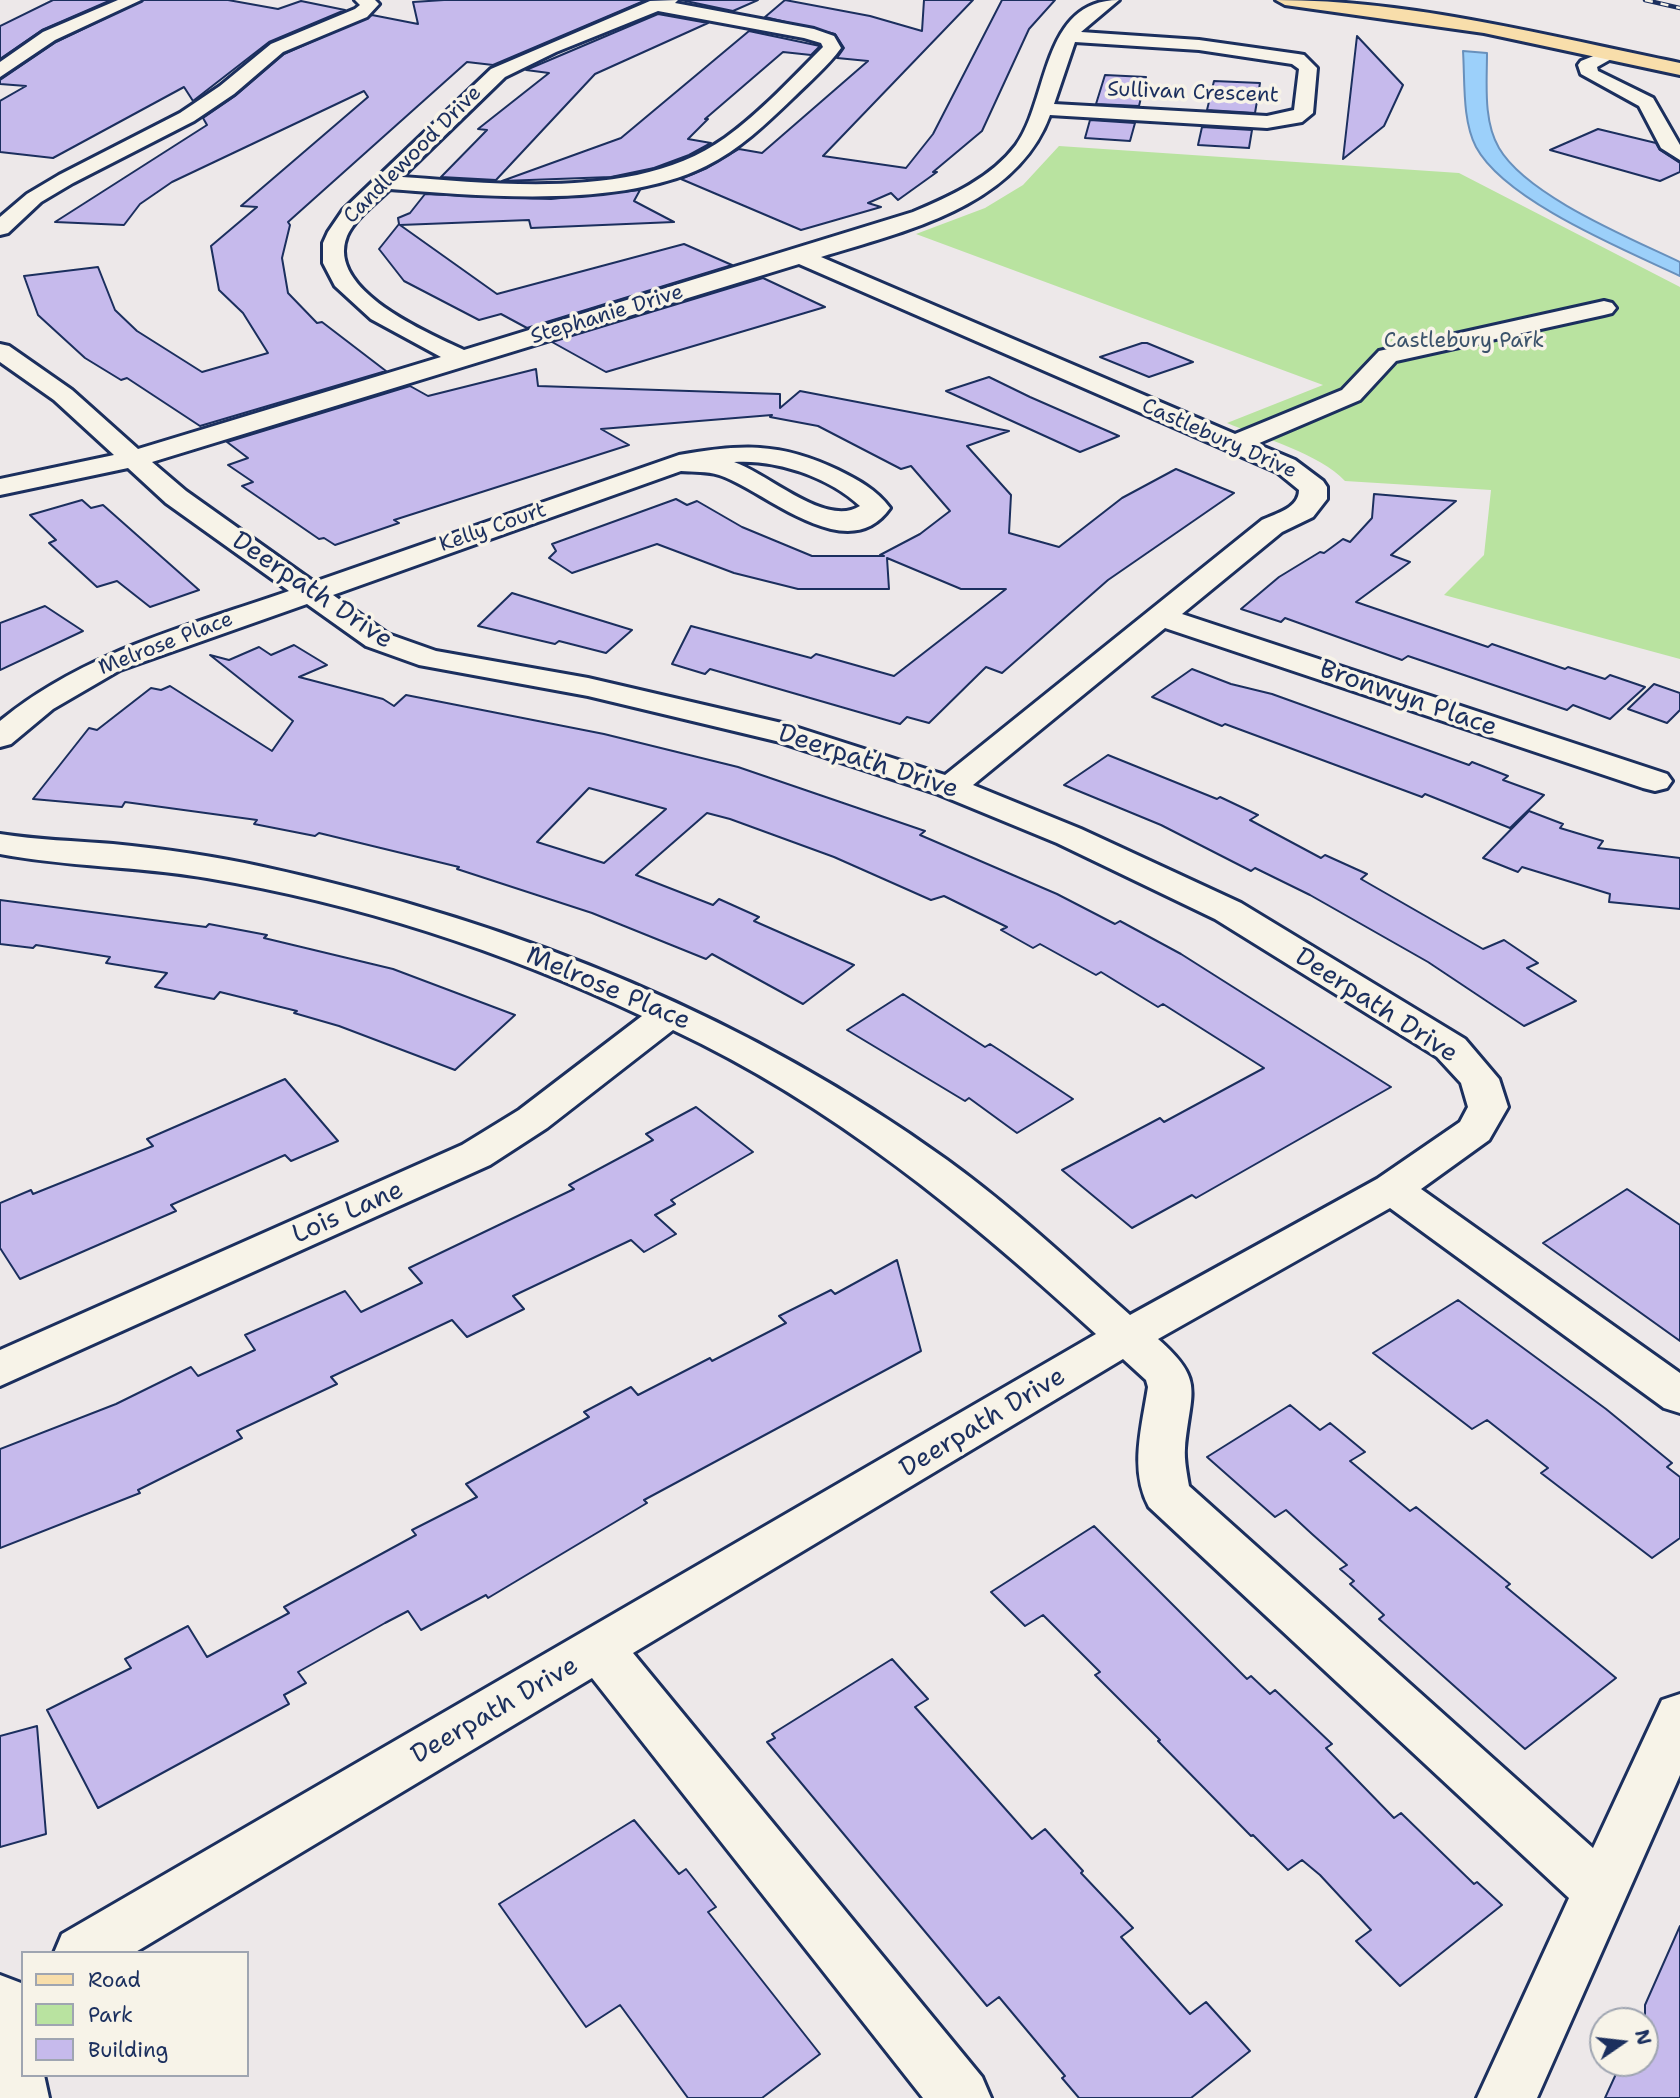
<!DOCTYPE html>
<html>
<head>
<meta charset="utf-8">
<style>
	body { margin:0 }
	#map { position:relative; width:1680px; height:2098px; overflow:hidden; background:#ede8e9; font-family:"Shantell Sans",sans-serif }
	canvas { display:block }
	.legend { position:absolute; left:21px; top:1951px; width:228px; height:126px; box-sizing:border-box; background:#f7f3e8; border:2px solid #9fa5b1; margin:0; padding:9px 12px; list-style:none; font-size:21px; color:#1b2f5e }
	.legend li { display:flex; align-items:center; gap:14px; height:35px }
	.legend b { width:35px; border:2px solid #9fa5b1 }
	.north { position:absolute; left:1589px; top:2007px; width:70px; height:70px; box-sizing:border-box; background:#f7f3e8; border:2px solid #9fa5b1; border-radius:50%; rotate:76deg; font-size:19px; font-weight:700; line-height:28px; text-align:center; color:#1b2f5e }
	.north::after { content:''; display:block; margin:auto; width:24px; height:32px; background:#1b2f5e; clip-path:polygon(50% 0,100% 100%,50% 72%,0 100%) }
</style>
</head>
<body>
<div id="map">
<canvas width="1680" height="2098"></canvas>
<ul class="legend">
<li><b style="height:9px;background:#f8deab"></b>Road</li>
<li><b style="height:19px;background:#b9e3a0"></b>Park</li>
<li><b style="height:19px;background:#c6baec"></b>Building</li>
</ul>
<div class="north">N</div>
</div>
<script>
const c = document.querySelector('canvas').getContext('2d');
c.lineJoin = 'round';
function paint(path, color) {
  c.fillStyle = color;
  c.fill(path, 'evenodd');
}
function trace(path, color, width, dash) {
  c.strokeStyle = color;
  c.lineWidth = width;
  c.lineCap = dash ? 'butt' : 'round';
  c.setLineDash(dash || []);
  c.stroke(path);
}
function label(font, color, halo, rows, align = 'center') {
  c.font = font + ' "Shantell Sans",sans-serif';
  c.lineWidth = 7;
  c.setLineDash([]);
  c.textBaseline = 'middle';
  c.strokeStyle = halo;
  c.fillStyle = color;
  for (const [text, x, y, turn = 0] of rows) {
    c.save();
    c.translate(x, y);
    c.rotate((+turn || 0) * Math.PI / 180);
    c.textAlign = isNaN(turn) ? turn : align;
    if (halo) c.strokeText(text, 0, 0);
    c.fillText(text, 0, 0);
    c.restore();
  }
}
paint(new Path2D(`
	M1059 146 1459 173 1680 287V659L1444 595 1484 555 1491 490 1345 481C1320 454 1261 437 1227 423L1323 385 916 234 985 208 1023 185Z`), '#b9e3a0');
const water = new Path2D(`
	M1463 51 1487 53C1487 83 1483 121 1499 148 1527 196 1630 238 1680 262V276C1625 250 1505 201 1476 147 1462 120 1465 81 1463 51Z`);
paint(water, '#9cd0fa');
trace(water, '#6890bc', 2);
const building = new Path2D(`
	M53 0H111L42 30 0 59V26Z
	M143 0H228L278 9 301 1 345 10 269 42 193 101 184 87 53 158 0 152V101L26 86 0 84V80L56 42Z
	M444 0H646L493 65 467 62 288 222 290 225 282 258 288 293 317 323 322 322 386 371 200 426 127 378 121 380 85 358 38 315 24 276 98 267 115 310 137 331 202 372 268 353 243 313 219 290 211 246 257 207 241 206 368 97 364 91 172 182 140 204 124 225 55 222 207 125 203 118 235 96 284 54 372 15 418 24 413 2Z
	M681 0H758L733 11Z
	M785 0 870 16 922 31 924 0H973L823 156 906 168 933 134 1002 0H1055L1029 29 982 131 933 172H937L898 200 891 193 868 203 881 207 801 230 681 179 707 168 739 149 762 153 868 61 837 58 844 48 835 34 765 17Z
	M658 14 708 23 595 74 496 180 441 177 487 130 478 129 549 73 526 70Z
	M749 31 820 46 811 55 783 52 705 119H708L688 139 711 143 689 155 654 168 611 177 502 181 621 138Z
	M1357 36 1403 85 1384 126 1343 159Z
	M1105 75 1146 77 1139 106 1096 104Z
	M1214 81 1260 83 1255 113 1207 110Z
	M1090 120 1135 123 1130 141 1085 138Z
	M1202 127 1252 130 1249 148 1198 145Z
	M1598 129 1656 143 1660 150 1680 163V172L1660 181 1550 150Z
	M640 190 634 201 674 222 531 228 529 220 400 225 497 294 684 244 732 265 527 328 501 314 479 320 404 281 379 249 399 224 398 218 410 213 425 194 551 199Z
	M763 278 825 307 606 372 552 342Z
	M1142 343H1147L1193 362 1149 377 1100 357Z
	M536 369 538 386 780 394V408L800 391 1009 431 967 446 1011 495 1009 533 1059 547 1122 498 1176 469 1234 493 1108 580 1002 673 986 667 929 723 907 717 900 724 710 669 705 674 672 664 691 626 811 658 816 654 894 676 1006 589H961L887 558 889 589H798L734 573 657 544 572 573 549 558 556 551 552 544 676 499 687 505 697 501 742 527 812 556H884L880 555 920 534 950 511 911 466 901 469 818 426 770 417 772 415 601 429 629 445 394 520 399 523 335 545 324 538 319 539 242 486 253 482 228 465 248 458 227 442 410 386 428 396Z
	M989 377 1030 397 1119 436 1080 452 946 391Z
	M1374 494 1456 501 1391 555 1410 562 1356 602 1488 647 1492 644 1565 669 1568 667 1605 679 1610 675 1645 687 1610 719 1573 705 1567 710 1408 656 1402 660 1285 618 1281 622 1241 609 1279 577 1320 552 1324 553 1343 539 1350 542 1372 518Z
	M82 500 91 508 103 505 199 590 150 607 117 581 97 587 49 543 56 540 30 515Z
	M512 593 632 630 606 653 559 641 555 644 478 626Z
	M45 606 83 631 0 670V623Z
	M294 645 327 665 299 677 383 699 394 706 406 695 604 734 738 767 925 831 920 835 1057 894 1115 924 1120 921 1181 954 1391 1087 1196 1198 1192 1195 1132 1228 1062 1170 1160 1118 1164 1122 1264 1068 1163 1004 1158 1007 1101 972 1096 975 1040 944 1033 948 1001 930 1007 927 944 896 931 900 834 857 730 819 707 813 636 875 713 905 719 899 759 917 754 921 854 965 803 1004 712 954 706 959 592 913 457 869 459 867 319 833 315 836 254 824 257 820 125 802 122 807 33 799 89 728 97 730 151 688 161 690 170 686 272 751 293 721 210 655 229 660 259 647 271 655ZM589 788 666 809 604 863 537 842Z
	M1192 669 1231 684 1272 694 1469 765 1472 762 1508 776 1503 780 1544 795 1510 828 1425 794 1422 797 1225 724 1222 726 1152 697Z
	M1654 684 1680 693V710L1667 723 1628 709Z
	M1108 755 1217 799 1220 797 1258 815 1250 820 1321 858 1325 855 1367 874 1361 879 1483 949 1504 940 1538 963 1527 968 1576 1001 1524 1026 1428 962 1310 895 1255 868 1251 871 1161 825 1064 785Z
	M1529 811 1563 824 1560 828 1603 841 1598 848 1680 858V909L1609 902 1610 894 1522 867 1518 872 1483 858Z
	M0 900 206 927 209 924 267 935 264 938 393 969 515 1015 455 1070 339 1026 294 1013 297 1011 220 992 214 999 155 987 167 973 106 963 110 957 36 945 33 948 0 944Z
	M903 994 985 1047 990 1044 1007 1055 1073 1099 1017 1133 969 1098 965 1101 847 1030Z
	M285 1079 338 1141 291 1161 285 1155 171 1205 176 1211 20 1279 0 1248V1203L31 1190 33 1194 153 1146 147 1139Z
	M696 1107 753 1152 671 1200 675 1204 655 1215 676 1234 644 1252 631 1240 513 1296 524 1309 467 1337 452 1320 331 1377 337 1384 237 1431 242 1438 138 1490 140 1493 0 1548V1449L116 1404 191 1367 198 1376 255 1350 245 1335 345 1291 361 1312 422 1283 409 1268 574 1189 569 1185 653 1140 646 1134Z
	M1627 1189 1680 1225V1341L1543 1243Z
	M897 1260 921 1351 644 1500 647 1503 488 1598 486 1595 421 1630 408 1611 385 1623 298 1672 306 1683 284 1695 289 1704 98 1808 47 1710 131 1668 125 1659 188 1626 207 1657 289 1613 284 1607 416 1535 412 1530 477 1497 466 1484 589 1417 584 1412 631 1387 638 1395 710 1358 712 1361 786 1323 779 1316 831 1290 835 1294Z
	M1458 1300 1606 1409 1672 1463 1667 1467 1680 1477V1538L1652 1558 1541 1473 1548 1468 1487 1420 1472 1429 1373 1353Z
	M1290 1405 1320 1430 1330 1423 1365 1452 1350 1461 1410 1511 1416 1507 1471 1552 1510 1584 1506 1587 1616 1678 1525 1749 1379 1619 1384 1615 1350 1584 1354 1581 1340 1569 1347 1565 1312 1534 1286 1510 1275 1517 1207 1457Z
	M1094 1526 1247 1679 1251 1676 1270 1694 1275 1690 1332 1744 1326 1748 1394 1818 1401 1813 1474 1884 1477 1882 1502 1905 1400 1986 1356 1941 1371 1930 1320 1875 1302 1860 1288 1870 1253 1835 1251 1836 1158 1741 1160 1740 1095 1675 1100 1672 1043 1615 1025 1626 991 1592Z
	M892 1659 928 1699 915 1707 1032 1839 1045 1829 1083 1871 1081 1873 1133 1928 1121 1937 1190 2014 1206 2002 1250 2051 1191 2098H1079L1062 2078 1065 2076 999 1997 987 2006 767 1742 775 1738 772 1734Z
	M37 1726 46 1834 0 1847V1736Z
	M634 1820 679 1874 686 1869 716 1907 708 1912 820 2054 762 2098H688L620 2005 586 2027 499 1904Z
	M1680 1926V2098H1605L1621 2063H1645V2005Z`);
paint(building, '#c6baec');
trace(building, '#1b2f5e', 2);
const minor = new Path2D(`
	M118 0H141L55 40 0 77V62L43 32Z
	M355 0H375L379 4 367 17 283 52 234 94 194 121 73 183 41 202 8 233 0 235V217L27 194 59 175 180 113 220 86 271 44 355 9 360 5Z
	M678 0 675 3 814 29 834 36 841 48C828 66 809 82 793 98 766 124 739 150 706 166 620 209 483 196 390 189 376 203 355 218 347 236 325 290 428 333 464 350L913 212C951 196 991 178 1016 145 1049 100 1041 0 1119 0L1081 32 1199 40 1298 54 1304 55 1317 68 1313 113 1302 122 1267 128 1050 115C1016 207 905 231 821 257L1235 434 1342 390 1379 351 1604 301 1612 303 1616 308 1612 313 1604 315 1396 361 1360 400 1257 444 1295 460 1323 481 1327 487V499L1313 517 1282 532 1182 614 1667 774 1672 781 1667 788 1655 791 1643 788 1165 628 973 785 1081 829 1241 903 1465 1039 1499 1079 1508 1107 1489 1140 1421 1189 1680 1373V1413L1664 1408 1390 1208 1158 1339C1206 1381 1190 1391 1185 1448 1184 1460 1187 1474 1189 1486L1593 1848 1662 1700 1680 1694V1775L1537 2098H1477L1569 1898 1149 1507C1129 1470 1142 1426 1148 1387L1146 1380 1123 1359 633 1653 982 2077 991 2098H923L592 1678 134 1953H54L62 1934 1096 1334C967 1216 833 1105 673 1030L547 1128 490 1165 0 1386V1350L462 1145 519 1110 642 1016C504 951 357 903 207 878 138 866 68 867 0 854V834C37 840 75 841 113 844 163 849 214 856 263 867 508 920 743 1013 947 1160 1012 1207 1070 1262 1130 1315L1377 1179 1460 1122 1468 1107 1461 1083 1437 1057 1215 919 1057 843 938 794 776 741 588 696 419 665 366 646 307 604 120 670 53 709 11 744 0 747V721C83 652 189 626 289 591L166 503 128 468 0 495V479L114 455 54 400 0 362V344L9 346 72 390 138 449 441 357 371 319 335 286 323 263V243L328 232 343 210 491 69 650 1ZM658 11 804 38 821 43 823 47C792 78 761 112 725 138 639 200 502 184 402 177L505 77 556 52ZM1075 42 1199 50 1292 64 1299 69 1294 110 1267 116 1054 104ZM799 264 1277 472 1299 490C1299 508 1277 513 1262 520L945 775 786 724 588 678 436 651 388 634 333 595 681 471C693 472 707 471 719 475 762 488 847 570 890 508 876 489 858 480 838 470 780 442 740 444 679 455L314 582 186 491 152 462ZM734 462C776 459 829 477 860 506 826 528 769 474 734 462Z
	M1611 49 1620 54 1597 67 1598 71 1653 98 1680 145V160L1661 148 1639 106 1581 74 1578 65 1581 61Z
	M0 1975 21 1983 23 1988V2075H44L49 2098H0Z`);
const major = new Path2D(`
	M1276 0C1412 0 1548 36 1680 63V75L1484 33 1285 5Z`);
trace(minor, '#1b2f5e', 6);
trace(major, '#1b2f5e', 6);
paint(minor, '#f7f3e8');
paint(major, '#f8deab');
const rail = new Path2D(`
	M1645 0 1680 8`);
trace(rail, '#1b2f5e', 4.5);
trace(rail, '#f7f3e8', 2.5, [8]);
label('21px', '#1b2f5e', '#f7f3e8', [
	["Sullivan Crescent",1193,93,2],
	["Candlewood Drive",413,155,-45],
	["Stephanie Drive",607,315,-17],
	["Castlebury Drive",1219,439,24],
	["Kelly Court",493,528,-19],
	["Melrose Place",166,644,-21]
]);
label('21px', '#3b536b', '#f7f3e8', [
	["Castlebury Park",1464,342]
]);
label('26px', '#1b2f5e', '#f7f3e8', [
	["Deerpath Drive",312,591,34],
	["Bronwyn Place",1408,699,19],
	["Deerpath Drive",868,762,18],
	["Melrose Place",608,989,23],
	["Deerpath Drive",1376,1006,33],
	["Lois Lane",348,1213,-24],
	["Deerpath Drive",983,1423,-31],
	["Deerpath Drive",495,1711,-30]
]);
</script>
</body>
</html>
